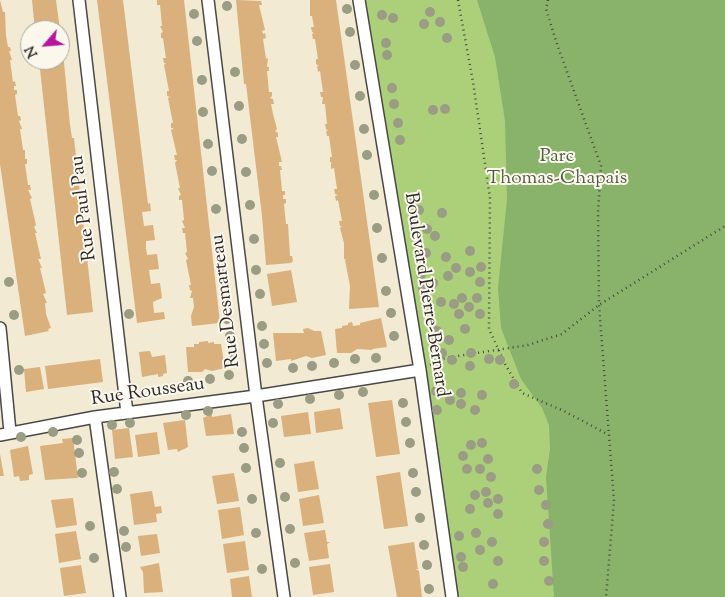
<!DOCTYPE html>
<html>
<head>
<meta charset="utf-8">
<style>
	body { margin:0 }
	#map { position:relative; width:725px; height:597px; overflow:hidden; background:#f2ead2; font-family:"Sorts Mill Goudy",serif }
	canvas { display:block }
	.north { position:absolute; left:20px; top:20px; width:50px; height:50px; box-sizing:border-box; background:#fbf7ec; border:1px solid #a8a59f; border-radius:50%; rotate:243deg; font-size:14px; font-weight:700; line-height:20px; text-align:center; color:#2b2b2b }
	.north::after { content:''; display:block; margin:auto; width:18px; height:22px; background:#b5179e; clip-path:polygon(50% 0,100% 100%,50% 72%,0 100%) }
</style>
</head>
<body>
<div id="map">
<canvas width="725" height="597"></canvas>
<div class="north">N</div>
</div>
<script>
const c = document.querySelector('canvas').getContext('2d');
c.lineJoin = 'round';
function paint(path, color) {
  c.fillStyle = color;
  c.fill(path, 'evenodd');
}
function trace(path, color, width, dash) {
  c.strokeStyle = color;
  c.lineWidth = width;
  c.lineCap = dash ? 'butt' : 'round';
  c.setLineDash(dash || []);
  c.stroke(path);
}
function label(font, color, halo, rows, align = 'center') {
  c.font = font + ' "Sorts Mill Goudy",serif';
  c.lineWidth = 4;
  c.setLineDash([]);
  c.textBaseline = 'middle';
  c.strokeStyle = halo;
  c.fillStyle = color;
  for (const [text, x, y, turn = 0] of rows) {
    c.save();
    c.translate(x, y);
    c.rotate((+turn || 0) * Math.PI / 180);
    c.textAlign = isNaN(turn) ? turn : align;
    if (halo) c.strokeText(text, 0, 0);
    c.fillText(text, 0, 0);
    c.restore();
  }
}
paint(new Path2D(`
	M359 0H725V597H452Z`), '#acd07a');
paint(new Path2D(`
	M477 0H725V597H554L546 477 550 449 549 425 542 408 521 379 501 328 498 288 507 199 505 121 495 57Z`), '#89b26a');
paint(new Path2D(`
	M0 0 3 12H5L6 36 8 47H10L11 51H9L12 60H10L13 82 15 81 16 86H14V90H17V94L15 95 18 116H20L21 120 19 121 22 129H20L23 150H25V159H27V164H25L28 185H30L31 190H28L32 198 30 199 36 225 34 227 37 233H35L41 259H38L42 268H40L46 293 43 294 47 303H45L46 314 51 328 48 329 49 331 25 336 0 164Z
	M32 0H56L60 30H35Z
	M97 0H123L148 204 150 203 151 211 142 212 144 226 153 225 155 240 146 241V248L147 255 157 254 159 269 149 270 151 284 160 283 162 298 153 302 154 313 164 312 165 319 137 323Z
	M157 0H184L220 323 192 326 191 316 194 307 193 298H190L192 291 190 290 189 285H191L186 260 188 259 185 253 187 252 185 233H183L182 228H185L182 221 184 220 182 200H179V196L181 195 178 188H180L175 163 177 160H175L174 155H177L171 130 174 128H171V123H173L168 98 170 97 167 96V91H169L164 65 166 63H164L163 58H166L163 38H161V33L163 32 160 26H162L160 5H157Z
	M236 0 261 1 262 5H259L265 30 262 31 263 34 265 33 266 38 263 39 266 59 268 58 267 67H269V71H267L269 92H272V96L270 98 273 99 274 104H271L273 114 277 129 275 131 278 133V137H276L282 162H279V166H281L282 170H280L282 191H285V195H283V199H286V203L284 204 286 224H288L290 256H292L293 261 291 263 266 265 262 216 246 84H244Z
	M310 0H336L379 307 349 309 350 286 345 260H347L344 259V243L340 228 342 226H340L339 221H342L338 200 336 201 335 196 338 195 335 194 334 189H337L334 168 331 169V163H333L330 162V157H332L329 136H327L326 131H328L326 129 325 124H327L325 104H322L323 97H321L320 92H323L320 71 318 72 317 66H319L316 64V59H318L315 39H313L312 34 314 33 312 32 311 27H314L312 16H310Z
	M60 52H63L70 125 72 138H74L93 312 67 315 39 60H60Z
	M291 270 297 302 272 306 267 274Z
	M381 318 387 347 372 349 373 350 357 349 351 353H337L335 329 342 328V326L348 325V323L352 322 353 326 360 325V323Z
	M308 328 314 331H321L326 355 312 358 306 356 291 361V359L276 361 273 333H304L303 329Z
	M208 341V343L214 342V344H221L225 368 212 371 205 369 202 372H188L186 347H194V344H199V342Z
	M150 351 152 357 165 355 167 373 163 374V376L158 377V374L142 377 139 352Z
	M100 359 103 382 48 389 45 366Z
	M40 367 44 389 26 392 24 369Z
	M392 400 400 454 376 457 368 403Z
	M340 408 343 429 316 433 314 412Z
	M308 412 311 434 284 437 281 416Z
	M212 414V417L231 414 234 434 206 436 203 418Z
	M185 420 188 447 178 452 177 449 168 450 163 423Z
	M129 428 133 457 115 459 112 430Z
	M157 432 160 454 138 457 135 435Z
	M73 438 78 478 45 480 40 446 63 443 62 439Z
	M28 446 33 474 29 475V480L20 481 19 476 14 477 10 450Z
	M0 454 4 476H0Z
	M314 461 319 489 298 492 294 464Z
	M400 472 408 526 384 529 376 476Z
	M234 473 239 501 217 504 212 476Z
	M152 491 155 507 161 506 162 513 156 514 157 522 134 525 130 494Z
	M319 495 324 523 303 526 299 499Z
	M73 498 77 525 56 528 51 500Z
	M240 507 244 535 222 539 218 510Z
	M325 530 327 542H330L327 544 329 558 309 561 304 533Z
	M76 531 81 559 59 563 55 534Z
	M157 534 160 553 141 556 138 536Z
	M245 541 249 570 227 573 223 544Z
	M414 542 418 569H416L419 571 422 597H397L388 546Z
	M159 563 163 592 144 593 143 572 140 567Z
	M330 564 334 592 313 595 309 567Z
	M81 565 86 593 64 596 60 568Z
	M249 576 252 597H232L230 579Z`), '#dab07d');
const minor = new Path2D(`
	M79 0 127 413
	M208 0 256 396 284 597
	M359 0 420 370 452 597
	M0 328 10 432
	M95 417 120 597
	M0 435 95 417 256 396 420 370`);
trace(minor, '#494844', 14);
trace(new Path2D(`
	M458 0 473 82 490 198 489 329 505 364 522 393 564 411 609 435
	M548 0 546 9 557 44 601 166 598 212 599 305 614 501 606 597
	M430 365 445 358 528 345 562 334 599 305 725 226`), '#494844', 2.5, [1, 4]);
trace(minor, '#fff', 11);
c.fillStyle = '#9a9c83';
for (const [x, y] of [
	[227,6],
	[347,9],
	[430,12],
	[194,14],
	[382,15],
	[393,18],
	[440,22],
	[424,24],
	[350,32],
	[447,38],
	[197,41],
	[386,43],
	[387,55],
	[355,65],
	[235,72],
	[202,80],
	[392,88],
	[360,96],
	[394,104],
	[239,106],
	[445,109],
	[433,110],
	[203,112],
	[398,123],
	[364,129],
	[242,139],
	[400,140],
	[208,144],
	[367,155],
	[212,171],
	[246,172],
	[374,195],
	[411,201],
	[250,205],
	[216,209],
	[419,210],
	[442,213],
	[414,224],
	[377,228],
	[427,229],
	[435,236],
	[254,239],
	[219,242],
	[470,251],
	[426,253],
	[446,257],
	[382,258],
	[481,267],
	[456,268],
	[222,269],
	[256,270],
	[470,272],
	[421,274],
	[448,276],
	[9,282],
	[480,282],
	[433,283],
	[423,289],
	[386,291],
	[260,294],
	[462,298],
	[477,298],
	[226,299],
	[441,302],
	[454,304],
	[469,307],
	[391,313],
	[129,314],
	[459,314],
	[480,314],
	[14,315],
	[227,319],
	[262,326],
	[465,329],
	[437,331],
	[230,336],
	[394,336],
	[449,340],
	[264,344],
	[442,353],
	[471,353],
	[233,358],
	[376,358],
	[355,359],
	[489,359],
	[452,360],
	[500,360],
	[267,363],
	[334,363],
	[312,366],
	[470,366],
	[293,368],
	[19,370],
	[229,375],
	[210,379],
	[188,381],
	[514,384],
	[436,391],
	[363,392],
	[461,393],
	[339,395],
	[482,395],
	[310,399],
	[450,400],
	[403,403],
	[278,404],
	[461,404],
	[437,410],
	[475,410],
	[208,411],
	[186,415],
	[406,422],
	[130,423],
	[273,423],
	[112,425],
	[53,432],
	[242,432],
	[21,437],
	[77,440],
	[410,443],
	[482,443],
	[471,445],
	[244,448],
	[79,453],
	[463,456],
	[488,459],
	[280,463],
	[246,468],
	[467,469],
	[480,469],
	[537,469],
	[114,472],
	[82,473],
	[413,473],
	[491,477],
	[117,489],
	[539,490],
	[416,492],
	[486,492],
	[475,495],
	[285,497],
	[252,499],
	[498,499],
	[488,503],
	[546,505],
	[470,509],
	[498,514],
	[420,518],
	[548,524],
	[90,526],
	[290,529],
	[124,531],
	[256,533],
	[476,533],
	[459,536],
	[492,542],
	[544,542],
	[424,545],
	[126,547],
	[480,550],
	[461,557],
	[94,558],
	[498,561],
	[544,561],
	[295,563],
	[427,565],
	[463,567],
	[262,569],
	[549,581],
	[493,584],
	[429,589]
]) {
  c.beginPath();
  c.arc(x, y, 5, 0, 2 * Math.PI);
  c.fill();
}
label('19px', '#525d43', '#fbf7ec', [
	["Parc",557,158],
	["Thomas-Chapais",557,180]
]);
label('19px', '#2b2b2b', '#fbf7ec', [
	["Rue Paul Pau",85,208,-97],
	["Boulevard Pierre-Bernard",425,295,81],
	["Rue Desmarteau",227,301,-97],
	["Rue Rousseau",148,393,-8]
]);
</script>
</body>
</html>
